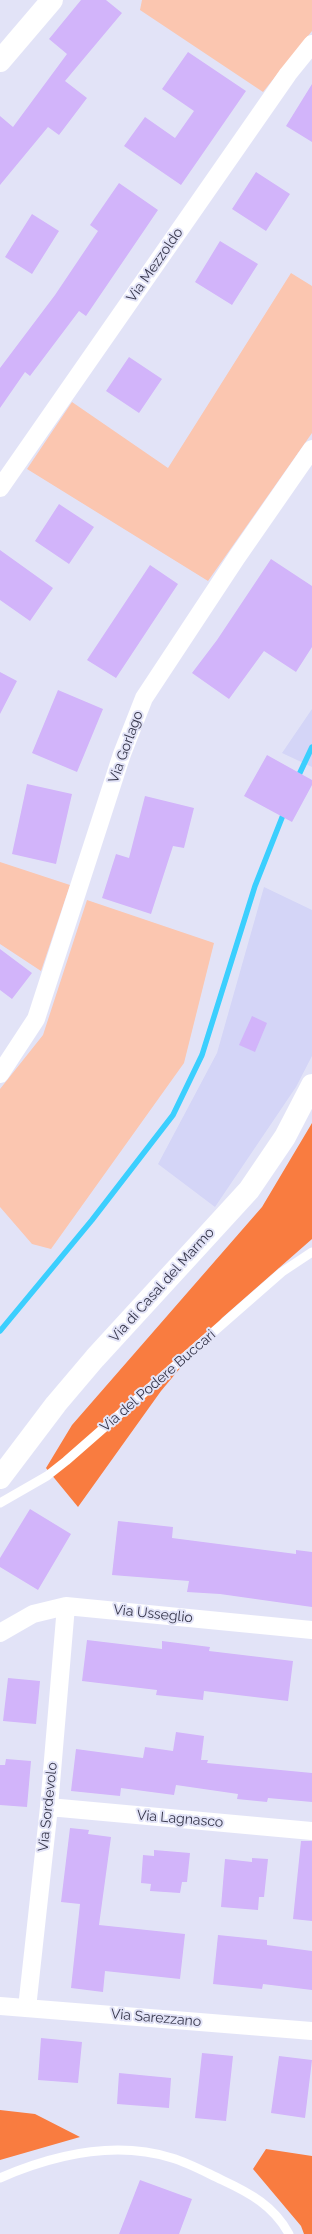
<!DOCTYPE html>
<html>
<head>
<meta charset="utf-8">
<style>
	body { margin:0 }
	canvas { display:block; background:#e2e3f7 }
</style>
</head>
<body>
<canvas width="312" height="2234"></canvas>
<script>
const c = document.querySelector('canvas').getContext('2d');
c.lineJoin = 'round';
function paint(path, color) {
  c.fillStyle = color;
  c.fill(path, 'evenodd');
}
function trace(path, color, width, dash) {
  c.strokeStyle = color;
  c.lineWidth = width;
  c.lineCap = dash ? 'butt' : 'round';
  c.setLineDash(dash || []);
  c.stroke(path);
}
function label(font, color, halo, rows, align = 'center') {
  c.font = font + ' Raleway,sans-serif';
  c.lineWidth = 4;
  c.setLineDash([]);
  c.textBaseline = 'middle';
  c.strokeStyle = halo;
  c.fillStyle = color;
  for (const [text, x, y, turn = 0] of rows) {
    c.save();
    c.translate(x, y);
    c.rotate((+turn || 0) * Math.PI / 180);
    c.textAlign = isNaN(turn) ? turn : align;
    if (halo) c.strokeText(text, 0, 0);
    c.fillText(text, 0, 0);
    c.restore();
  }
}
paint(new Path2D(`
	M312 709V767L282 753Z
	M264 887 312 910V1056L296 1087 215 1207 158 1164 217 1053Z`), '#d4d5f7');
paint(new Path2D(`
	M142 0H312V31L263 92 140 10Z
	M291 273 312 286V433L208 581 27 469 72 402 168 468Z
	M0 862 70 885 41 971 0 944Z
	M87 900 214 943 184 1063 51 1249 32 1244 0 1207V1089L43 1035Z`), '#fbc6b0');
paint(new Path2D(`
	M312 1123V1239L222 1318 161 1391 78 1507 46 1468 72 1425 262 1207Z
	M0 2110 35 2114 80 2137 0 2160Z
	M266 2149 312 2156V2234H304L301 2226 253 2169Z`), '#f97c40');
trace(new Path2D(`
	M297 779 312 747
	M0 1331 92 1220 173 1115 202 1055 255 886 285 810`), '#3bcffe', 5.5);
paint(new Path2D(`
	M81 0H106L122 13 65 81 87 98 59 135 48 127 0 185V116L13 127 67 54 49 39Z
	M188 52 246 91 181 185 124 146 145 117 175 138 194 111 162 89Z
	M312 84V142L286 126Z
	M256 172 290 194 266 231 232 209Z
	M119 183 158 210 86 316 79 311 30 376 25 372 0 408V368L55 295 98 231 90 225Z
	M32 214 59 231 32 274 5 257Z
	M220 241 258 264 232 305 195 282Z
	M129 357 162 379 139 413 106 391Z
	M59 504 94 527 69 564 35 541Z
	M0 550 53 588 30 621 0 600Z
	M271 559 312 586V647L296 672 264 651 229 699 192 673 217 640Z
	M150 565 178 584 116 678 87 660Z
	M0 672 17 681 0 714Z
	M58 690 103 709 77 772 32 753Z
	M267 755 312 780V785L292 822 244 796Z
	M27 784 72 794 56 864 12 854Z
	M145 796 194 808 184 848 173 846 151 914 102 898 116 854 129 858Z
	M0 949 32 973 12 999 0 990Z
	M252 1016 267 1023 255 1052 239 1045Z
	M30 1509 71 1534 38 1590 0 1567V1558Z
	M118 1521 173 1527 172 1538 296 1554V1550L312 1552V1607L220 1594 187 1592 189 1581 112 1575Z
	M87 1640 162 1649V1641L210 1647 209 1651 293 1661 288 1701 204 1691 203 1700 156 1695 157 1690 82 1681Z
	M8 1678 40 1681 36 1724 3 1721Z
	M176 1732 204 1736 201 1760H208L207 1763 312 1773V1802L268 1798 267 1802 237 1799 238 1794 176 1785 174 1795 121 1788 120 1796 71 1791 76 1749 143 1758 145 1747 173 1751Z
	M6 1759 31 1761 27 1807 0 1805V1765H5Z
	M70 1828 89 1830 88 1834 111 1837 99 1925 185 1934 180 1979 105 1971 103 1992 71 1988 80 1904 61 1902Z
	M301 1841H312V1921L293 1919Z
	M154 1850 190 1853 187 1882H182L180 1893 150 1891 151 1884 141 1883 143 1855 154 1856Z
	M252 1858 268 1859 264 1897H259L258 1910 221 1907 225 1859 252 1862Z
	M218 1935 267 1940V1945L312 1951V1990L263 1984 262 1989 213 1984Z
	M41 2038 82 2042 78 2083 38 2080Z
	M202 2053 233 2056 226 2121 195 2118Z
	M279 2056 312 2060 305 2118 271 2113Z
	M119 2073 171 2078 169 2108 117 2104Z
	M140 2180 192 2199 179 2234H119Z`), '#d2b4fa');
trace(new Path2D(`
	M0 1503 47 1476 66 1461 282 1272 312 1252
	M0 2178C53 2155 114 2140 172 2158 189 2163 205 2172 222 2180 250 2193 274 2206 289 2234`), '#fff', 9);
trace(new Path2D(`
	M0 488 288 74 312 44
	M0 1074 36 1019 122 754 144 698 237 557 312 449
	M0 1633 33 1614 66 1606 312 1630
	M49 1807 312 1831
	M0 2006 312 2031
	M27 2008 49 1807 66 1606`), '#fff', 18);
trace(new Path2D(`
	M0 61 52 0
	M0 1478 56 1404 95 1358 249 1190 285 1137 312 1085`), '#fff', 22);
label('14px', '#353549', '#e2e3f7', [
	["Via Mezzoldo",155,265,-55],
	["Via Gorlago",126,747,-70],
	["Via di Casal del Marmo",162,1285,-48],
	["Via del Podere Buccari",158,1381,-41],
	["Via Usseglio",153,1614,6],
	["Via Sordevolo",48,1807,-84],
	["Via Lagnasco",180,1819,5],
	["Via Sarezzano",156,2018,5]
]);
</script>
</body>
</html>
